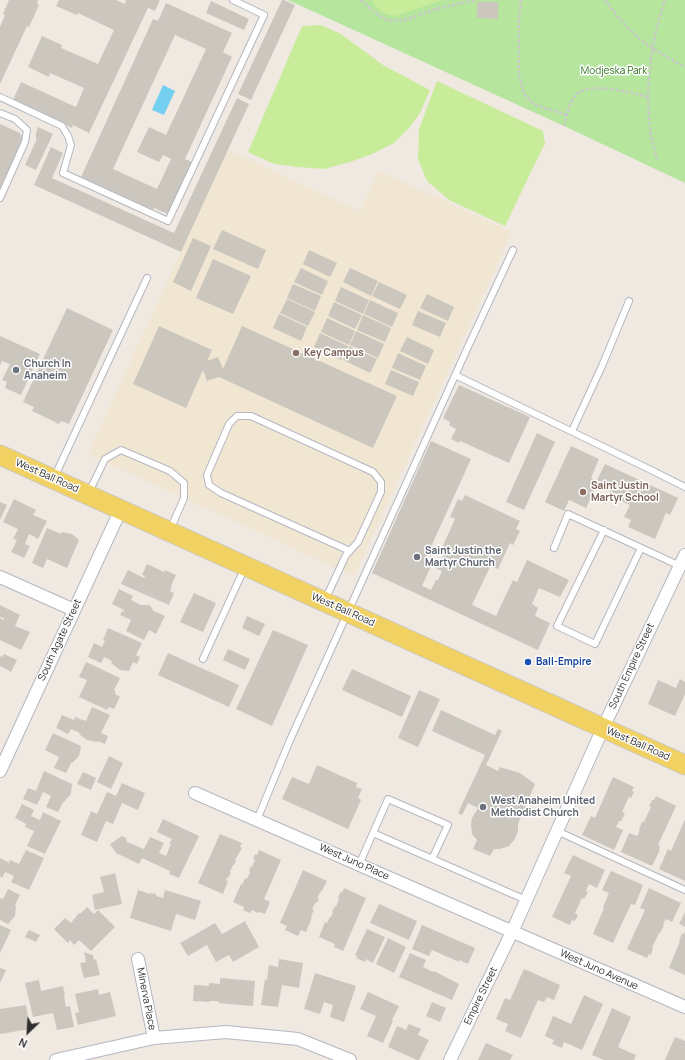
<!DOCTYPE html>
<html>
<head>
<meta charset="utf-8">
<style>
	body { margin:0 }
	#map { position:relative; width:685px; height:1060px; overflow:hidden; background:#efe9e1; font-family:Manrope,sans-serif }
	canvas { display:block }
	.north { position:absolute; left:8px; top:1012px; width:40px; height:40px; -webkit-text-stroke:3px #fff; paint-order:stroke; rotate:205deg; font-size:11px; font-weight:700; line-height:16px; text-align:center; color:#2e2e2e }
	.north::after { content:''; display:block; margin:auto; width:14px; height:18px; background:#2e2e2e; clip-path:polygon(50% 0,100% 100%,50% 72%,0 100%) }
</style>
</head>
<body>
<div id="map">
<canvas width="685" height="1060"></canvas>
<div class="north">N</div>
</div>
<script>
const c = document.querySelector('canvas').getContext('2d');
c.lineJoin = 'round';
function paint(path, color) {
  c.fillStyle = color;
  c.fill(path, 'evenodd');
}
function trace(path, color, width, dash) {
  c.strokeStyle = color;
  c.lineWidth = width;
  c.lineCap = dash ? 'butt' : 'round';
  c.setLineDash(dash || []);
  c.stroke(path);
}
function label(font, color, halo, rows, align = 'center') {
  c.font = font + ' Manrope,sans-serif';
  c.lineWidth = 3;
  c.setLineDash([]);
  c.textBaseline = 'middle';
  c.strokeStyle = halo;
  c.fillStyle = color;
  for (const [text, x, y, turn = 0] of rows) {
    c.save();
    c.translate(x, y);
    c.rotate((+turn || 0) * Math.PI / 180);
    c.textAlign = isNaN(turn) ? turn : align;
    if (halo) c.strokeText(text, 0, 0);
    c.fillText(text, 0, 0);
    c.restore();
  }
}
paint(new Path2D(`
	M228 150 360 211 379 171 512 232 354 576 88 454Z`), '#f0e6d1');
paint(new Path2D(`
	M288 0H685V183L564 126Z`), '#b6e59e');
paint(new Path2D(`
	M372 0H443L395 16C382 13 379 12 372 0Z
	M321 25 341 34 383 65 430 90 420 113 409 128 394 143 372 154 350 162 324 169 298 167 274 164 248 152 302 26Z
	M437 81 543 131 545 143 505 226 449 200 427 181 418 159 419 129Z`), '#c9ec9a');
paint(new Path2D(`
	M163 85 175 91 164 115 152 110Z`), '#75cff0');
paint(new Path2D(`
	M9 0H38L37 4 39 5 29 27 27 26 0 84V27L5 15 3 14Z
	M59 0H116L125 4 126 0H160L155 11 148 8 89 133 73 125 72 128 13 100 21 82 76 107 84 88 50 73 49 77 28 67 42 36 62 45 61 48 98 64 114 30 78 13 77 15 56 6Z
	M282 0H284L295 5 251 100 238 94Z
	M211 1 249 19 244 30 206 13Z
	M477 2H498V19L477 18Z
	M166 3 232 33 223 52 232 57 185 159 192 162 168 214 154 208 153 210 81 177 153 19 158 21ZM175 35 206 49 166 135 149 127 137 152 159 162 163 155 171 159 157 189 113 169Z
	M237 98 249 104 181 252 34 185 51 147 63 153 52 178 174 233Z
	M0 124 20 133 24 141 2 188 0 187Z
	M38 127 53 134 36 170 25 165 36 141V133Z
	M222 230 266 250 258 269 213 249Z
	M193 238 211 246 191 291 173 282Z
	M309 250 337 263 330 277 303 264Z
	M213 259 251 276 233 314 196 298Z
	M301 268 328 281 322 295 294 282Z
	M350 268 378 281 371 296 343 282Z
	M379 282 407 295 400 309 372 296Z
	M293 284 321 296 315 311 287 298Z
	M341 287 369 300 363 314 335 301Z
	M427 294 454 307 448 321 420 308Z
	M287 299 315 312 308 326 280 313Z
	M370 300 398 313 392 327 364 314Z
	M334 302 362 315 355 329 328 316Z
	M67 308 113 330 69 424 61 421 59 424 32 411 34 407 23 402Z
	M418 311 446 323 440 337 412 325Z
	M279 314 307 327 301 341 273 328Z
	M363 315 391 328 385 342 357 330Z
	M327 318 355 331 349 345 321 332Z
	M159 326 212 350 207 361 218 357 223 369 242 326 397 396 373 448 219 377 207 381 203 370 186 408 133 384Z
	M356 331 384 344 378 358 350 345Z
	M320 333 348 346 341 360 314 347Z
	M0 336 40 354 21 395 5 388 7 382 2 380 10 364 2 361 0 366Z
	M407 337 434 350 428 364 400 351Z
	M349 346 377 359 370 373 343 360Z
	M398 353 426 366 420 380 392 368Z
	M391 370 419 382 413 396 385 384Z
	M459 385 530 417 509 463 460 441 459 443 451 439 456 429 449 425 450 422 443 418Z
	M537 433 555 442 524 510 506 502Z
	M431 441 471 459 425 560 432 564 422 586 431 590 436 580H438L442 571 437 569 445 552 441 550 455 519 450 517 458 499 462 501 465 495 520 521 516 529 520 531 513 545 510 543 498 569 493 567 492 568 490 567 472 605 496 616 513 580 517 582 527 560 569 580 560 597 539 588 532 604 538 608 535 616 550 623 538 650 372 573Z
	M571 446 599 459 591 478 598 482 586 508 569 500 564 511 545 502Z
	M605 464 678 498 670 515 666 513 655 539 628 527 631 520 624 517 630 505 608 495 612 487 597 480Z
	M14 499 36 510 33 515 47 521 38 539 29 534 25 544 30 546 24 558 11 552 17 540 13 539 18 529 3 522Z
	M0 502 7 505 0 520Z
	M47 528 61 534 62 532 72 534 79 540 67 568 47 559 43 568 32 563Z
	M147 564 164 572 165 570 176 575 171 586H172L170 591 174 593 169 605 121 584 128 570 144 578 145 576 142 575Z
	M119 589 133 596 131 600 141 605H149L153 609 152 610 165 616 156 634 149 630 144 640 126 631 131 620 120 615 122 611 124 612V610L112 604Z
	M194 593 216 603 203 632 180 622Z
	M0 605 20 615 15 626 30 632 21 650 0 640V618L3 620 4 618 0 617Z
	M247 616 265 624 259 636 242 628Z
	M108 628 142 643 136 655 140 657 137 664 133 662 129 671 120 670 111 663 112 661 104 657 101 663 88 657 94 643 102 647 105 641 103 640Z
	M273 630 308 645 272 726 236 709Z
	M228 649 250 659 245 670 223 660Z
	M168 653 239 685 229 707 158 675Z
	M4 654 17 660 11 672 0 666V656L2 657Z
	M86 662 120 678 114 690 116 692 115 694 120 697 114 709 109 707 107 710 79 697 87 680 79 677Z
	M352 669 411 696 402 717 342 690Z
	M680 679 685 682V694L675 716 648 704 658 680 676 688Z
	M419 690 440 699 418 747 398 738Z
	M92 707 110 715 101 733 108 736 105 744 98 741 97 742 87 740 79 734 80 733 71 729 68 734 56 728 62 715 74 720 75 717 86 721Z
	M441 710 495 735 498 729 502 731 486 765 498 771 500 767 520 773 535 784 518 824V831L515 839 509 846 500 849H494L490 856 473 849 477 840 472 834 471 825 472 818 478 808 468 803 462 815 458 813 485 755 432 731Z
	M53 733 81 746 79 756 72 763H71L66 773 54 768 59 757 45 750Z
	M109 756 123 763 111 789 97 782Z
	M317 765 357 783 356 787 362 789 358 798 361 800 348 829 282 799 292 777 309 784Z
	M44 771 72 784 71 794 64 802H63L58 812 46 807 51 796 43 792 37 805 23 799 28 788 36 791Z
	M83 772 96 778 91 790 77 784Z
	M613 777 634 787 632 791 634 792 631 798 629 797 622 812 625 813 621 821H619L616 827 623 830 614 850 582 835 591 816 595 818Z
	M122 783 145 793 138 810 122 803 113 824 106 821 97 842 81 835 91 811 97 814 107 792 116 796Z
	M656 796 676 806 658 845 660 846 659 849 660 850 652 866 621 852 629 833 637 836 640 830 639 829 642 822H644L651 807 649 806 652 800H654Z
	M22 804 34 810 31 816 40 820 43 812 61 821 45 854 27 846 34 831 25 827 26 824 15 818Z
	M163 819 199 836 179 878 169 874 170 871 142 858 139 864 116 853 110 844 122 836 126 838 127 842 144 849 150 837 164 843 159 853 166 856 171 844H169L172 839 157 832Z
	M685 819V881L659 869 668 849 671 851Z
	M220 834 242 843 240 847 242 848 235 860 236 861 234 865H233L230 872 231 873 228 878H227L226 880 228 881 223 894 198 883Z
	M26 850 44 858 29 890 11 882 14 876 5 872 2 878 0 876V858L9 863 10 860 19 864Z
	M259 850 281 860 264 899 270 902 265 914 259 912 258 913 252 910 250 913 243 910 244 907 233 902 241 884 242 885 245 878 247 879 250 872H249L251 866 252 867 255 860 253 859 255 854 257 855Z
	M573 855 605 870 597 888 589 884 586 891 588 892 584 899 582 898 575 913 578 915 575 921 572 920 570 925 552 917 571 876 564 873Z
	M303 870 327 881 322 891H321L317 898 319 899 317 903 316 902 312 909 314 910 311 916 312 917 306 932 301 930 298 936 285 930 287 926 280 923Z
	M611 871 643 885 635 905 631 904 613 943 593 934 604 908 603 907 609 893 602 890Z
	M115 873 122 904 95 910 92 895 104 892 100 877Z
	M344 888 366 898 343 951 334 947 335 944 319 937 325 922 327 923 330 917H331L333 913 332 912 335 906 336 907 339 899 338 898 340 892 342 893Z
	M649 888 681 903 672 922 666 919 663 924 664 925 660 933H659L652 948 653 949 651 955 649 954 647 958 627 949 645 910 640 908Z
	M8 889 20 895 15 905 16 906 15 916 8 924 0 920V898L3 899Z
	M138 890 150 894V893L156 894V896L163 898 165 890 201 901 195 920 176 914 171 931 130 918Z
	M379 904 417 921 409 940 370 923Z
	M87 907 94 914 98 910 115 927 91 951 79 940 74 945 70 940 68 943 54 929 65 918 71 923 79 913 80 914Z
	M685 912V927L679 924Z
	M245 921 259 947 233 962 229 955 216 962 207 945 188 956 180 943 215 923 222 934Z
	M0 925 11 930 0 953Z
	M422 925 475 948 468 964 459 960V962L432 950 429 956 412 949Z
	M367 929 385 937 373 963 366 959 365 962 356 958 357 956 355 955Z
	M29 930 40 935 36 942 25 937Z
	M685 931V975L669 968 680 941H679L682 933 684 934Z
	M388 938 406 947 394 973 376 964Z
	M84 952 93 955 94 960 96 959 100 975 84 978 80 963 86 962Z
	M410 953 426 960 423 967 433 972 434 971 459 984 452 1000 399 977Z
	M279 959 303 963 299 988 282 985 278 1007 261 1005 265 979 267 980 269 965 278 967Z
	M0 968 6 970 0 983Z
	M524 969 560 985 554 1000 547 997 544 1002 538 1000 521 1038 505 1031 508 1024 496 1019 505 998 510 1000Z
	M315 973 356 986 344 1022 330 1017 333 1005 324 1002 320 1014 304 1009Z
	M220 978 255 981 253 1006 218 1003 219 1001H209V1002L193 1001 194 985 209 986V983L220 984Z
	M39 980 41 991 63 986 65 995H64L66 1007 70 1006 74 1027 57 1030 53 1013 33 1017 25 983Z
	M98 989 99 995 110 992 116 1016 78 1025 75 1013 79 1012 75 994Z
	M368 992 399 1006 392 1020 393 1021 383 1043 367 1036 376 1016 360 1009Z
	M584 995 603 1004 582 1050 564 1042 562 1048 552 1044 554 1040 545 1036 553 1016 571 1024Z
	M432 1002 446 1008 440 1022 426 1016Z
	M26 1005 30 1029 0 1034V1009Z
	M612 1008 631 1017 618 1047 636 1055 634 1060H604L592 1055Z
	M409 1024 421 1029 418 1035 429 1040 419 1060H417L388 1047 397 1026 406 1030Z
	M675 1037 685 1041V1060H665Z
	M486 1043 513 1055 510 1060H478Z`), '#cbc7bf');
const service = new Path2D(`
	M0 97 62 126 68 136 71 145 63 173 168 221 264 15 233 0
	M0 113 15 119 27 130 25 142 0 198
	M455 375 649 469 685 487
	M572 431 602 366 629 301
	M54 478 147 278
	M89 492 105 459 121 450 170 471 184 483V498L170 530
	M604 530 557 626 595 644 641 548
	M554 548 568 514 680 566
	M325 600 346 555 358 542 381 492V482L373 472 251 416H237L229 424 207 475 209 485 221 493 350 551
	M203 659 245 567
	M257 820 290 740 467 349 513 250
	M557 831 685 890
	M373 833 388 799 448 825 432 859
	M359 865 373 833 526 900`);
const minor = new Path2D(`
	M0 577 74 610
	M0 771 121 509
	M195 793 685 1007
	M138 959 154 1038
	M56 1060 154 1038 226 1032 298 1039 350 1060
	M450 1060 512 932 603 728 685 555`);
const primary = new Path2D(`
	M0 455 685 765`);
trace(service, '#b4b7c1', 8);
trace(minor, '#b4b7c1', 14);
trace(primary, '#c9c9c9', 21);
trace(new Path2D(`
	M361 0C368 6 375 14 383 18 402 26 418 14 436 9 449 6 462 3 475 0
	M521 0 519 20V75L523 90 527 98 536 105 567 115
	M605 0C615 14 627 28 640 39 653 50 670 59 685 67
	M564 126C567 116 569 100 578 93 592 82 632 93 648 97
	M657 159C654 149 651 139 650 128 645 86 651 41 665 0`), '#c9c9c9', 2.5, [3, 2]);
trace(service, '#fff', 6);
trace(minor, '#fff', 12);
trace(primary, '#f2d163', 19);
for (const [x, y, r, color] of [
	[296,353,4,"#8d6e63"],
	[16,370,4,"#6b7280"],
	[583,492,4,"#8d6e63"],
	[417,557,4,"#6b7280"],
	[528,662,4,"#1a4fb4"],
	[483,807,4,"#6b7280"]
]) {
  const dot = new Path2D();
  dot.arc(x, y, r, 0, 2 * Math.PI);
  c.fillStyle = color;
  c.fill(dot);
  trace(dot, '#fff', 1.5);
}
label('10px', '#2c6e1b', '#fff', [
	["Modjeska Park",614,71]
]);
label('bold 10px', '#785e54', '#fff', [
	["Key Campus",304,353],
	["Saint Justin",591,486],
	["Martyr School",591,498]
], 'left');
label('bold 10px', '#5b616d', '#fff', [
	["Church In",24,364],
	["Anaheim",24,376],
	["Saint Justin the",425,551],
	["Martyr Church",425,563],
	["West Anaheim United",491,801],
	["Methodist Church",491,813]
], 'left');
label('10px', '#2e2e2e', '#fff', [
	["West Ball Road",47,476,24],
	["West Ball Road",343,610,24],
	["South Agate Street",60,640,-65],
	["South Empire Street",632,666,-65],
	["West Ball Road",638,744,24],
	["West Juno Place",354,862,24],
	["West Juno Avenue",599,970,24],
	["Empire Street",481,996,-64],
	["Minerva Place",146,999,79]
]);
label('bold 10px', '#164399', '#fff', [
	["Ball-Empire",536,662]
], 'left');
</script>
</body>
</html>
